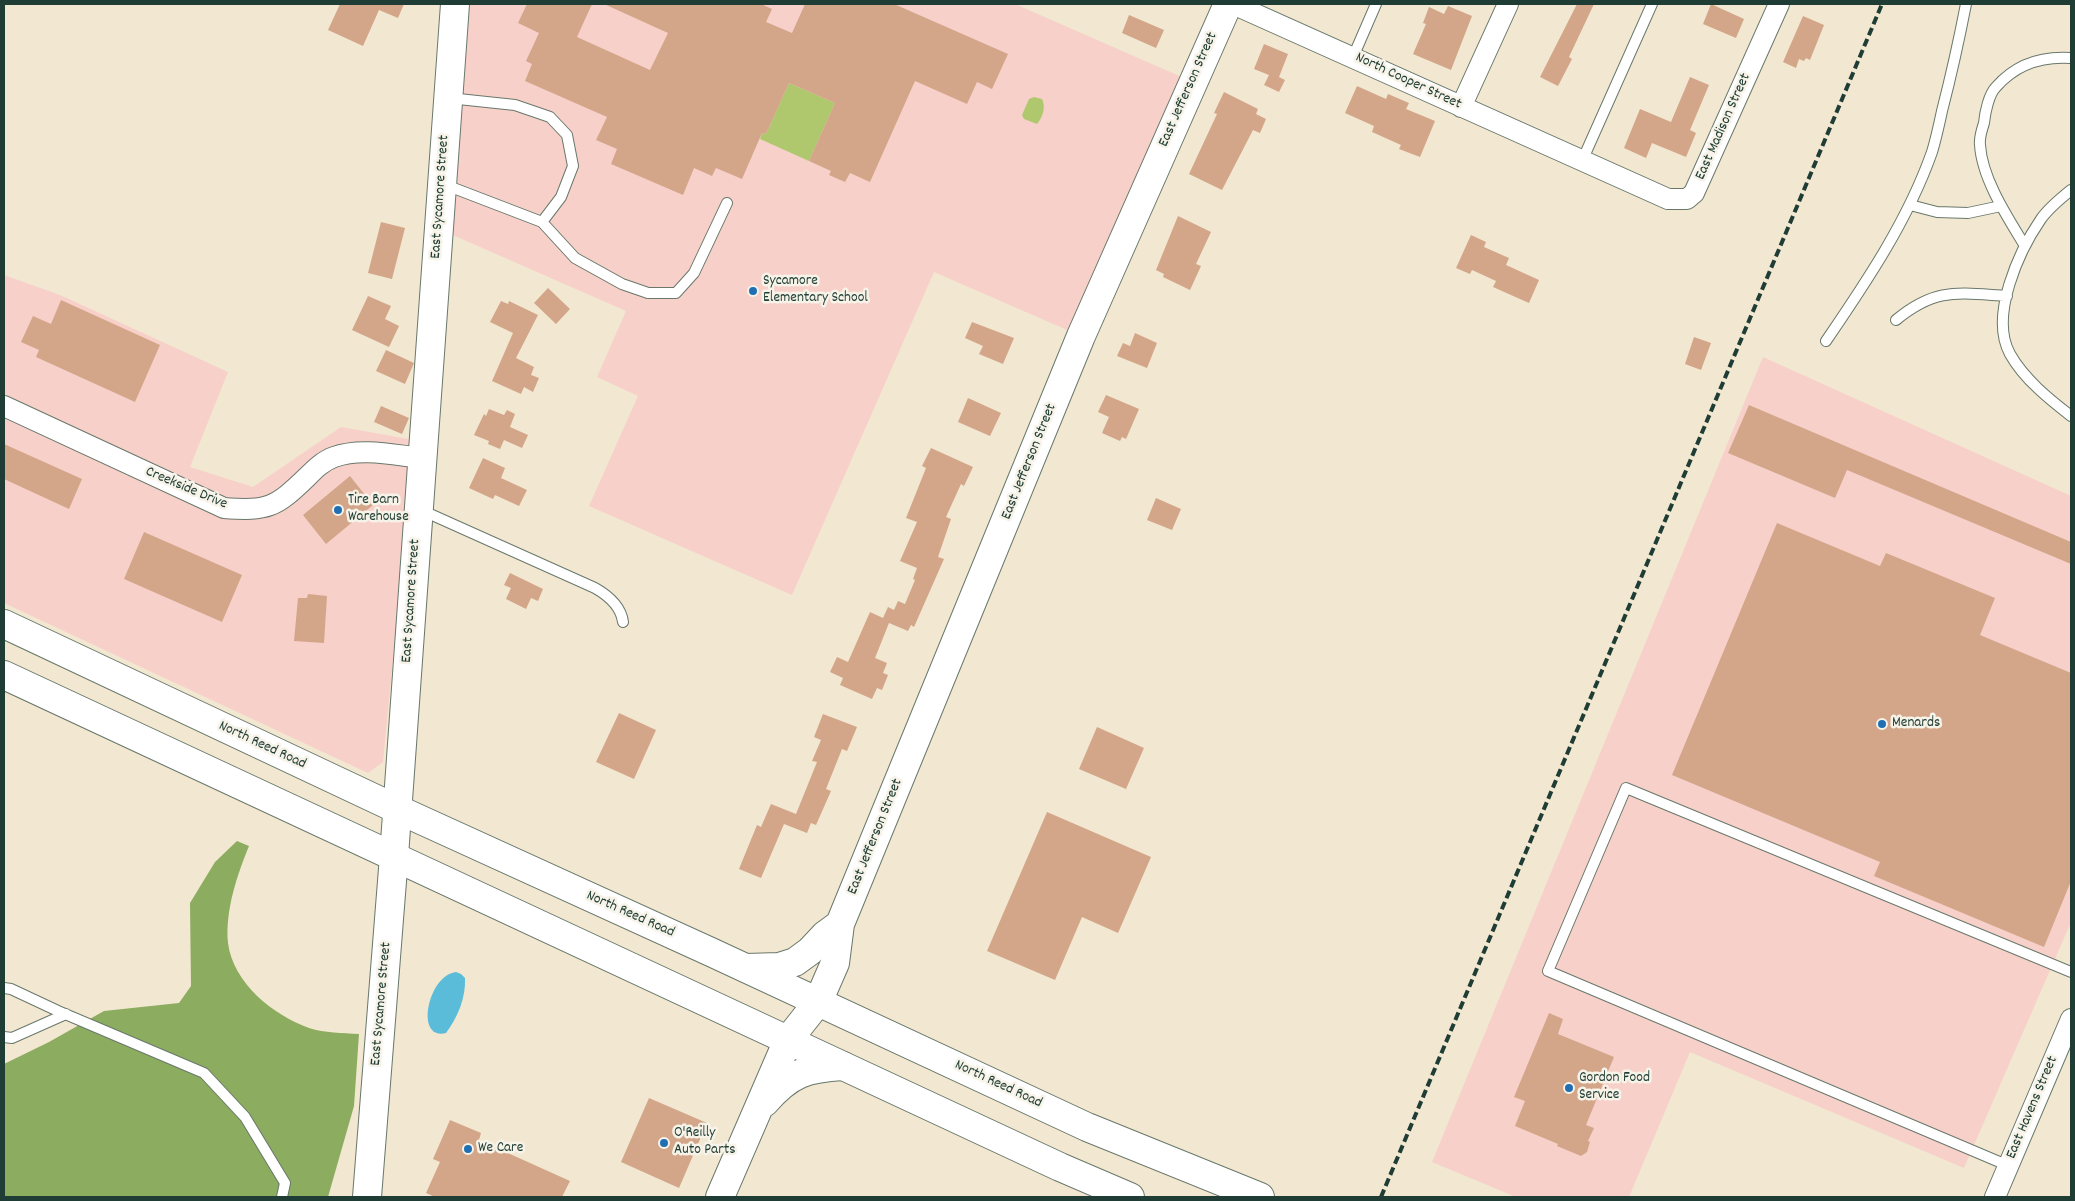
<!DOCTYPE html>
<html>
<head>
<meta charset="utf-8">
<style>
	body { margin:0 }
	#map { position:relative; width:2075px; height:1201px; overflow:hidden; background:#f2e7d0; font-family:Dekko,sans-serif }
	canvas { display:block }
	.frame { position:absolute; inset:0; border:5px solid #1f3d34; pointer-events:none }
</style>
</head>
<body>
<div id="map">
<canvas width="2075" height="1201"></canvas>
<div class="frame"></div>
</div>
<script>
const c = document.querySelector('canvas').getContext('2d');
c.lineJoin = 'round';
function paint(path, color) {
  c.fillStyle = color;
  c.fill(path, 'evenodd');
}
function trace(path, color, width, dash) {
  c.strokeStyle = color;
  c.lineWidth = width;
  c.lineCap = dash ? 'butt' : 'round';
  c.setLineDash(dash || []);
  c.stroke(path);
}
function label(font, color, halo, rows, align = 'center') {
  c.font = font + ' Dekko,sans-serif';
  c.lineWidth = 5;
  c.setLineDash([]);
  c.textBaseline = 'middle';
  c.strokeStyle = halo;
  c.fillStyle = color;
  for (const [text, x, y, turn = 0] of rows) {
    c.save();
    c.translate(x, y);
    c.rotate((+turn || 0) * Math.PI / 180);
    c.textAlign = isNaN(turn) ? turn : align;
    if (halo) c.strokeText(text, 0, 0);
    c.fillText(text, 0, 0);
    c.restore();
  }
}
paint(new Path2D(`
	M456 4H1015L1193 82 1081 336 934 272 792 595 589 506 638 396 597 377 626 311 439 229Z
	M4 275 60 295 228 372 190 467 253 487 341 427 414 440 383 762 368 773 4 603Z
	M1763 357 2071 496V922L1964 1168 1690 1052 1629 1197H1516L1432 1162Z`), '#f7d0c9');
paint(new Path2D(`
	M789 83 835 103 809 161 760 139 762 133 766 134Z
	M1034 97 1042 99C1046 107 1043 117 1037 124L1024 119 1022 115 1029 99Z`), '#b0c86d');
paint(new Path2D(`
	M237 841 249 846C237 875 225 911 228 943 233 983 273 1015 309 1028 325 1033 342 1033 359 1034L354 1106 328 1197H4V1064L49 1042 104 1011 179 1003 191 986 190 903 215 862Z`), '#8cac60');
paint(new Path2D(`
	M456 972 461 974 465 978C466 997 458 1017 446 1033 414 1041 428 975 456 972Z`), '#5bbcd9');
paint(new Path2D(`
	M340 4H404L398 18 379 10 363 46 328 30Z
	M527 4H592L577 37 650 70 668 33 604 4H761L772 9 766 22 792 33 805 4H894L1008 54 992 89 977 82 967 104 915 81 870 182 850 173 845 182 829 175 831 171 809 161 835 103 789 83 766 134 762 133 742 179 716 168 712 176 694 168 683 195 611 164 617 149 596 140 607 117 525 81 532 64 526 61 539 33 518 23Z
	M1577 4H1594L1569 57 1572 59 1558 86 1540 77Z
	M1711 4 1744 19 1736 38 1703 24Z
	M1448 6 1472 16 1451 70 1413 54 1426 24 1423 23 1429 7 1444 14Z
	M1129 15 1164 30 1156 48 1122 33Z
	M1803 16 1824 25 1810 60 1806 58 1804 61 1799 59 1796 68 1783 62Z
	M1264 44 1288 54 1279 77 1285 80 1279 92 1264 85 1269 75 1254 69Z
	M1690 77 1709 85 1690 130 1696 133 1686 157 1652 143 1646 158 1624 148 1640 109 1671 122Z
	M1357 86 1386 99 1388 94 1409 103 1406 109 1435 121 1420 157 1399 149 1401 145 1372 132 1374 126 1345 113Z
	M1224 92 1258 109 1256 114 1266 119 1260 133 1253 130 1222 190 1189 174 1217 114 1214 113Z
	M1178 216 1211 232 1196 264 1201 266 1190 290 1163 277 1164 274 1156 270Z
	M381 222 405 228 392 279 368 273Z
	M1471 235 1486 242 1484 247 1509 258 1506 265 1539 280 1529 303 1493 287 1496 281 1472 270 1470 274 1456 268Z
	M548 288 570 309 556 324 534 303Z
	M368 296 391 306 385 319 399 326 389 347 352 330Z
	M61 300 160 345 135 402 36 357 39 350 21 342 33 316 51 324Z
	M501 301 508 304 509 301 538 315 516 358 534 367 531 375 539 378 533 392 524 387 521 394 492 381 513 333 490 322Z
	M972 322 1014 338 1003 364 979 354 983 346 965 338Z
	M1135 333 1157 343 1147 368 1117 356 1123 343 1130 346Z
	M1694 337 1711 343 1701 370 1685 364Z
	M386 350 414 363 405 384 376 371Z
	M1106 395 1139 409 1126 439 1122 437 1120 441 1102 433 1109 417 1098 412Z
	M968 398 1001 413 990 436 958 422Z
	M1749 405 2071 542V564L1847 470 1835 498 1728 453Z
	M381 406 409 418 402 434 374 422Z
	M489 409 504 415 507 410 515 414 510 427 528 435 522 448 504 440 500 449 488 444 489 441 474 435 484 414 486 416Z
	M4 444 82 479 69 509 4 479Z
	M931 448 973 467 964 486 961 484 946 517 951 519 938 557 944 559 914 627 911 625 908 631 889 623 875 658 887 663 883 673 888 675 882 690 877 688 872 699 840 685 843 678 830 672 837 657 848 662 870 612 883 618 888 607 894 610 898 601 905 604 915 580 913 579 917 568 900 561 917 522 906 518 926 468 922 466Z
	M483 458 505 468 501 478 527 490 519 506 495 495 493 499 469 488Z
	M350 476 373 505 326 544 303 515Z
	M1156 498 1181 509 1172 530 1147 520Z
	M1777 523 1880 566 1886 553 1995 598 1980 635 2071 673V881L2044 947 1874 876 1880 862 1672 775Z
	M144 532 242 575 222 622 124 579Z
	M510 573 543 589 538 601 531 598 526 609 506 599 511 588 504 585Z
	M308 594 327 596 324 643 294 641 298 598H307Z
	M619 713 656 730 634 779 596 762Z
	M823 714 857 727 847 751 842 749 826 789 831 791 816 825 811 823 807 833 784 824 761 878 739 869 757 825 761 827 771 804 796 814 817 762 812 761 821 740 814 737Z
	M1097 727 1144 748 1126 789 1079 769Z
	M1047 812 1151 857 1118 933 1082 917 1055 980 987 951Z
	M1549 1013 1563 1019 1558 1034 1614 1057 1586 1125 1594 1128 1588 1141 1590 1142 1587 1152 1581 1156 1557 1146 1558 1144 1515 1126 1525 1101 1514 1097Z
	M649 1098 707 1123 679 1188 621 1162Z
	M450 1120 481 1133 479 1140 570 1181 562 1197H435L426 1193 440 1162 433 1159Z`), '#d3a68a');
const lane = new Path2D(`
	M1353 57 1376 4
	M449 98 515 105 550 117 567 135 573 166 561 197 542 222
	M1582 161 1652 4
	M443 184 542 222 575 258 622 284 648 293H676L694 273 727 203
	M2071 190C2061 198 2048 209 2041 219 2019 251 1989 316 2010 354 2024 379 2049 399 2071 416
	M1910 205 1937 212 1968 213 2001 206
	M2025 246C2008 218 1982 179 1980 145 1979 138 1982 129 1984 123 1985 112 1989 94 1996 87 2016 64 2042 56 2071 58
	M1896 320C1936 287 1958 293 2007 296
	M1826 341C1867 281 1908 220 1932 152 1936 139 1939 125 1942 111 1951 76 1959 40 1966 4
	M421 510 595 588C609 596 621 606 623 622
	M4 988 11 989 58 1011 204 1073 245 1117 285 1183 282 1197
	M4 1037 12 1038 66 1014
	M2009 1166 1548 971 1626 788 2071 972`);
const street = new Path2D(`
	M1233 4 1668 199H1687L1694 193 1779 4
	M1461 107 1508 4
	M4 406 224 508C268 511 275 508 307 477 315 469 323 461 334 457 361 447 394 455 422 458
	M1995 1197 2071 1019`);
const secondary = new Path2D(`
	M746 968 779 967 795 962 810 951 825 935 840 924
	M765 1102C790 1073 807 1068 843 1066
	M367 1197 394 856 455 4
	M720 1197 788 1040 818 1002 835 963 840 924 1081 336 1228 4`);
const primary = new Path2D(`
	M4 624 397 809 713 953 1087 1127 1260 1197
	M4 675 1060 1167 1130 1197`);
trace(lane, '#69786b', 12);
trace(street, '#69786b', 22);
trace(secondary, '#69786b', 30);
trace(primary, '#69786b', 30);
trace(lane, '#fff', 10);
trace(street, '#fff', 20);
trace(secondary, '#fff', 28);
trace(primary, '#fff', 28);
trace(new Path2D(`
	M1381 1197 1882 4`), '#1f3d34', 4, [8, 4]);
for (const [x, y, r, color] of [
	[753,291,5,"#1f6fb2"],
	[338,510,5,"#1f6fb2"],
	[1882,724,5,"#1f6fb2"],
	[1569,1088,5,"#1f6fb2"],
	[664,1143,5,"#1f6fb2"],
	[468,1149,5,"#1f6fb2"]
]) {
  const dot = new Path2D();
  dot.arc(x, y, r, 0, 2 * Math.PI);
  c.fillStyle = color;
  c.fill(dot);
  trace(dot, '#f7f3e8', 2);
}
label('15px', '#1f3d34', '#f7f3e8', [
	["North Cooper Street",1408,82,25],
	["East Jefferson Street",1189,90,-66],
	["East Madison Street",1724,127,-66],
	["East Sycamore Street",441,197,-86],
	["East Jefferson Street",1030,462,-68],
	["Creekside Drive",186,489,23],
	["East Sycamore Street",412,601,-86],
	["North Reed Road",262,746,25],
	["East Jefferson Street",876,837,-68],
	["North Reed Road",630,915,24],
	["East Sycamore Street",382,1004,-85],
	["North Reed Road",998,1085,25],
	["East Havens Street",2033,1108,-67]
]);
label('15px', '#1f3d34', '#f7f3e8', [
	["Sycamore",763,282],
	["Elementary School",763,299],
	["Tire Barn",348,501],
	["Warehouse",348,518],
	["Menards",1892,724],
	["Gordon Food",1579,1079],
	["Service",1579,1096],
	["O'Reilly",674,1134],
	["Auto Parts",674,1151],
	["We Care",478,1149]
], 'left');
</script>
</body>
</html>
